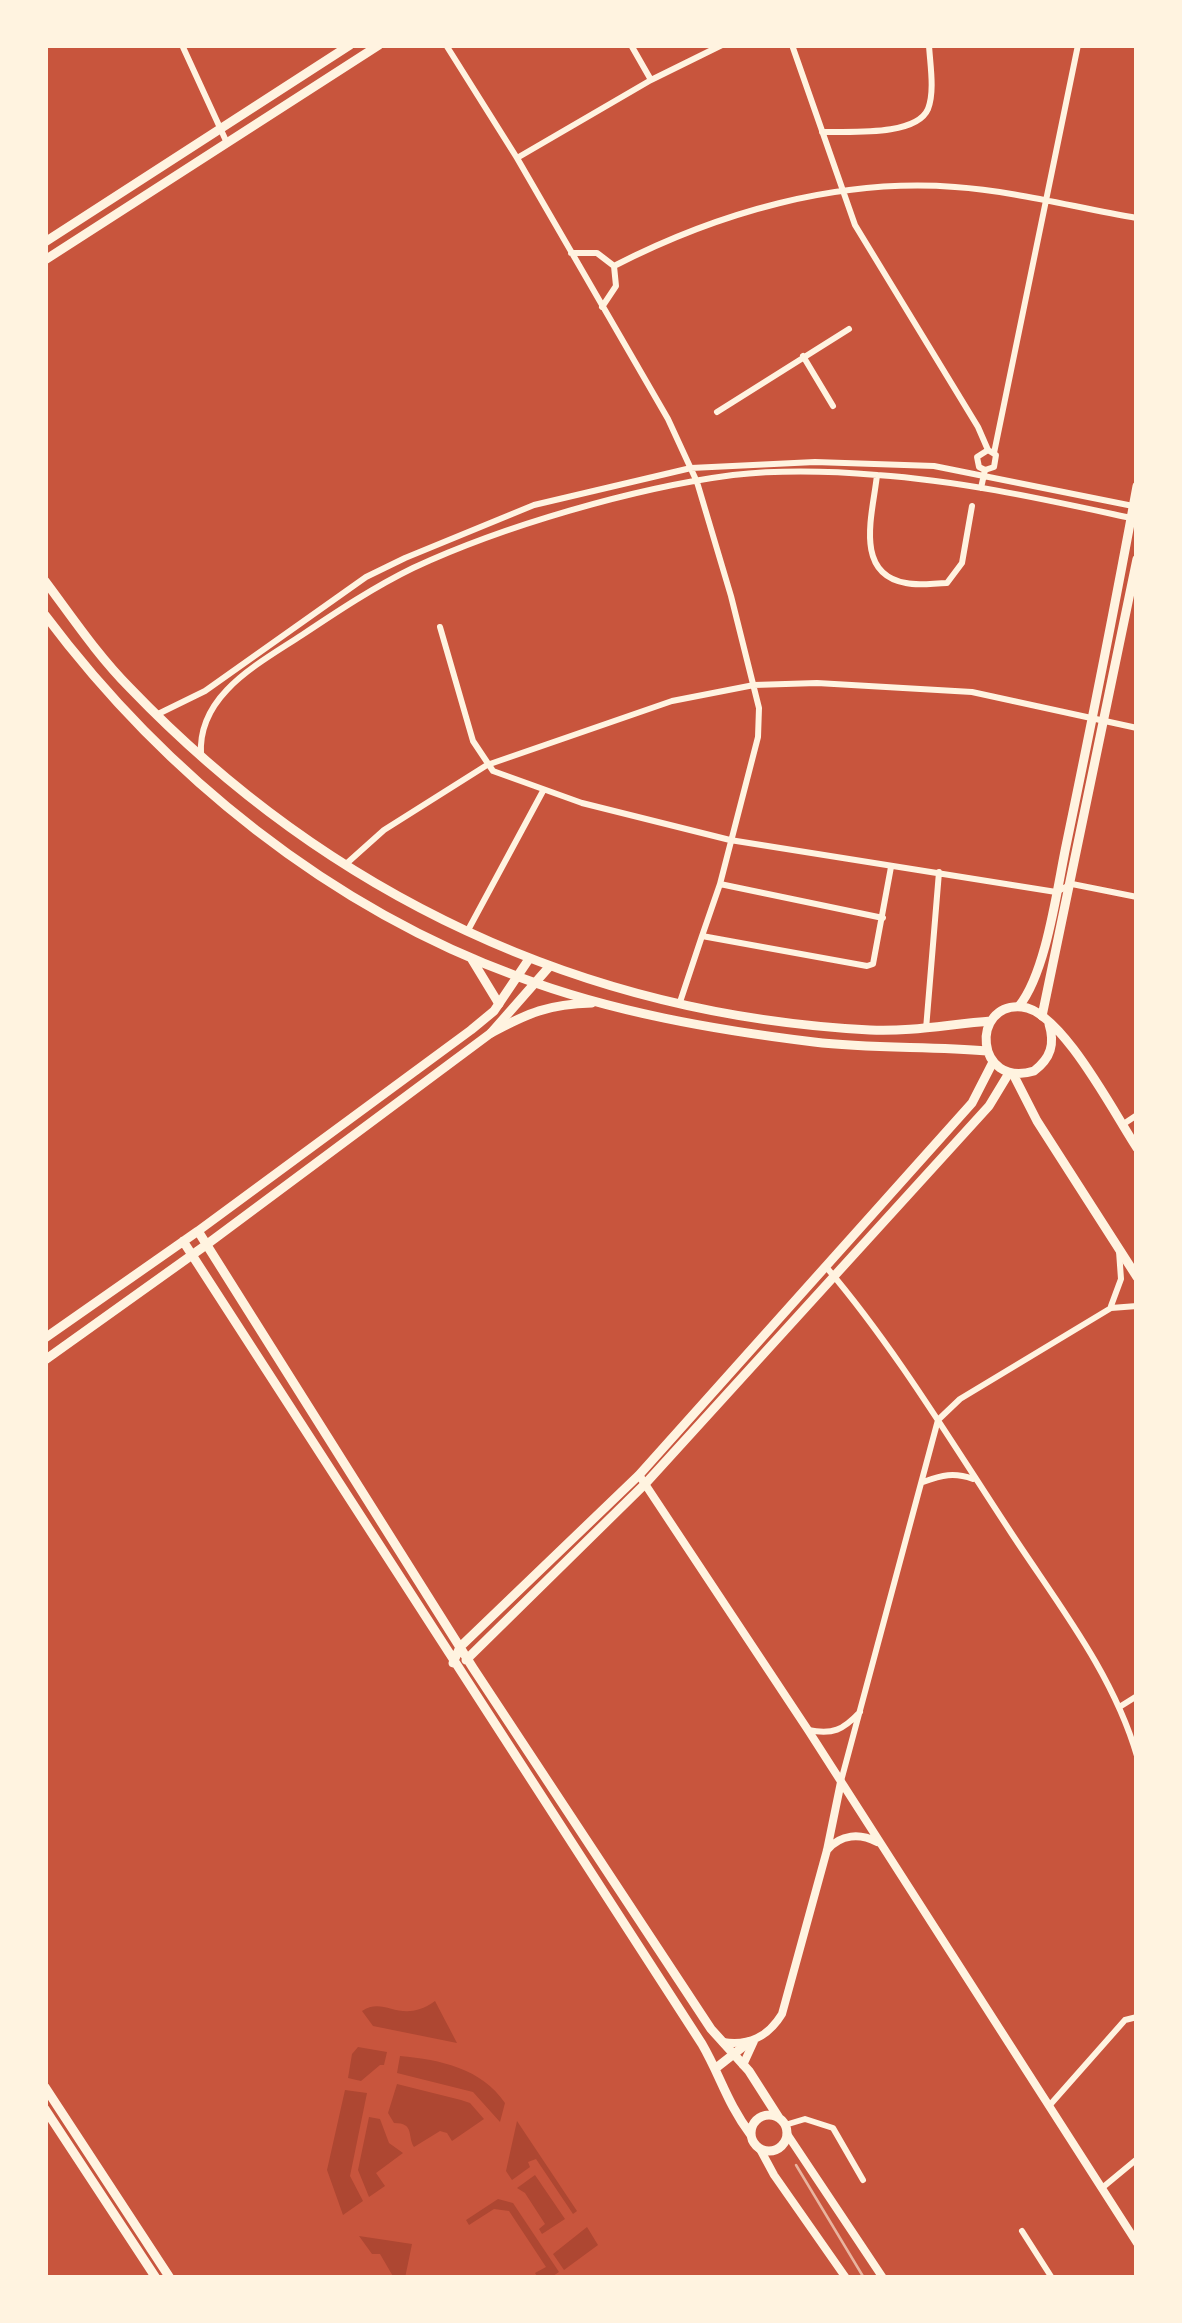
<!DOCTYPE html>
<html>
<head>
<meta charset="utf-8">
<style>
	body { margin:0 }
	#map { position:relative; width:1182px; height:2323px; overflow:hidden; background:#c8553d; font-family:"Sofia Sans Condensed",sans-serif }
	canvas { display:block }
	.frame { position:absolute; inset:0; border:48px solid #fff3e0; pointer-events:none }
</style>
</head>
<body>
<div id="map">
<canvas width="1182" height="2323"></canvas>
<div class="frame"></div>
</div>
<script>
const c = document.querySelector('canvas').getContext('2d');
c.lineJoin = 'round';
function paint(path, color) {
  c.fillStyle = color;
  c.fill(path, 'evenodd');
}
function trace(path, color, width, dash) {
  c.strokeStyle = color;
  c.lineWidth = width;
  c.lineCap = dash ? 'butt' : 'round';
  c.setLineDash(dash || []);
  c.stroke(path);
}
paint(new Path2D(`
	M435 2001 457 2043 373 2026 362 2011C385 1995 400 2026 435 2001Z
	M358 2047 387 2052 384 2065H380L361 2081 348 2078 352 2054Z
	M400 2056C441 2060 481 2068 505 2103L500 2122 473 2092 397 2073Z
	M397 2084 461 2100 470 2103 484 2119 452 2141 447 2133 440 2131 414 2147C407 2136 415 2123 394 2123L388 2113Z
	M345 2090 367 2093 350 2176 363 2201 343 2215 327 2170Z
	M369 2117 380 2119 389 2143 403 2153 376 2173 385 2186 369 2197 358 2170Z
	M517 2121 577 2211 573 2214 536 2159 528 2162 530 2167 512 2180 506 2171Z
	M535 2175 565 2219 542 2234 539 2229 545 2224 525 2193 517 2188Z
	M498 2199 513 2203 559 2272 550 2278H538L535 2273 546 2267 509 2211 494 2209 469 2225 466 2220Z
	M587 2227 598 2245 564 2270 553 2254Z
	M359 2236 412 2244 405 2278H394L380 2254H372Z`), '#ae4732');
trace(new Path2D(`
	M182 45 227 143
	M446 45 517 158 668 419 697 482 731 596 759 708 758 737 720 884 702 936 867 966 873 964 891 867
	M631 45 651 80
	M792 45 855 225 978 427 988 450
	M822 132C847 131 916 137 928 109 935 91 930 64 929 45
	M517 158 651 80 722 45
	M571 253H597L614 266 616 286 602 307
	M614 266C717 213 837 178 955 187 1015 191 1077 208 1137 218
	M803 356 833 406
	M717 412 849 329
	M994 453 1078 45
	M877 475C873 513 853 574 906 583 919 586 934 583 947 583L962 563 972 506
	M981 488 985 470 994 467 996 455 988 450 977 457 979 467 985 470
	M440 627 473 741 493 771 582 803 730 840 1056 892 1072 884 1137 897
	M156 715 205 691 366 577 405 558 534 505 691 468 815 462 934 466 1133 506
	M201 755C197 695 258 664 302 635 338 611 374 587 413 568 503 526 634 488 733 475 779 470 830 471 877 475 963 481 1047 500 1131 518
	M346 864 384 830 487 765 672 701 754 685 817 683 972 692 1137 728
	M720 884 883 918
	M467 932 543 791
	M680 1002 702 936
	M926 1029 939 872
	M1122 1125 1137 1115
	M827 1268C895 1348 952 1443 1010 1531 1057 1603 1113 1673 1137 1756
	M1111 1306 1121 1279 1119 1251
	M923 1482C942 1475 954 1472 973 1479
	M1121 1706 1137 1696
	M808 1730C833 1735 843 1730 860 1712
	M841 1781 938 1420 960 1399 1111 1308 1137 1306
	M1049 2106 1125 2020 1137 2017
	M785 2125 805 2119 833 2128 863 2180
	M1102 2188 1137 2159
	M1022 2231 1052 2278`), '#fff3e0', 6);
trace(new Path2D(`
	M639 1475 808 1730 1137 2243
	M827 1850C841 1834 860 1833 877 1842
	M723 2042C749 2046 768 2037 782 2014L827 1850 841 1782
	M743 2065 754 2041
	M787 2134 883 2278
	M760 2149 774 2175 846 2278`), '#fff3e0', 8);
trace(new Path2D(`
	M45 242 350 45
	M45 260 379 45
	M1019 1006C1046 973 1057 889 1066 846 1091 726 1115 606 1137 486
	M1042 1016 1137 559
	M198 1231 473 1668 711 2029 749 2071 779 2118
	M183 1241 702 2044C721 2077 727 2103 751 2135
	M45 1338 198 1231 471 1030 494 1011 529 959
	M45 1360 206 1245 491 1033 549 967
	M466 1660 646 1483 989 1106 1009 1073
	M453 1663 460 1647 639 1475 972 1103 993 1062
	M716 2068 749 2042
	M45 2087 170 2278
	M45 2109 156 2278
	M751 2133a18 18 0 1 1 36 0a18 18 0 1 1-36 0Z`), '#fff3e0', 9);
trace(new Path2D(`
	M45 581C72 617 98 656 130 688 329 895 582 1015 870 1030 911 1032 950 1024 991 1021
	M45 615C165 775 330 908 519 977 612 1012 715 1030 814 1042 871 1049 929 1046 987 1051
	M471 958 499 1004
	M1049 1024C1055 1044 1051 1058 1034 1071 975 1089 970 1002 1022 1007 1061 1010 1115 1115 1137 1148
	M491 1033C528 1013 549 1004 592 1003
	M1013 1074 1037 1121 1137 1277`), '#fff3e0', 9);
trace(new Path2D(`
	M796 2165 864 2278`), '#e9b49f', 2.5);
</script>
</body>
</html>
